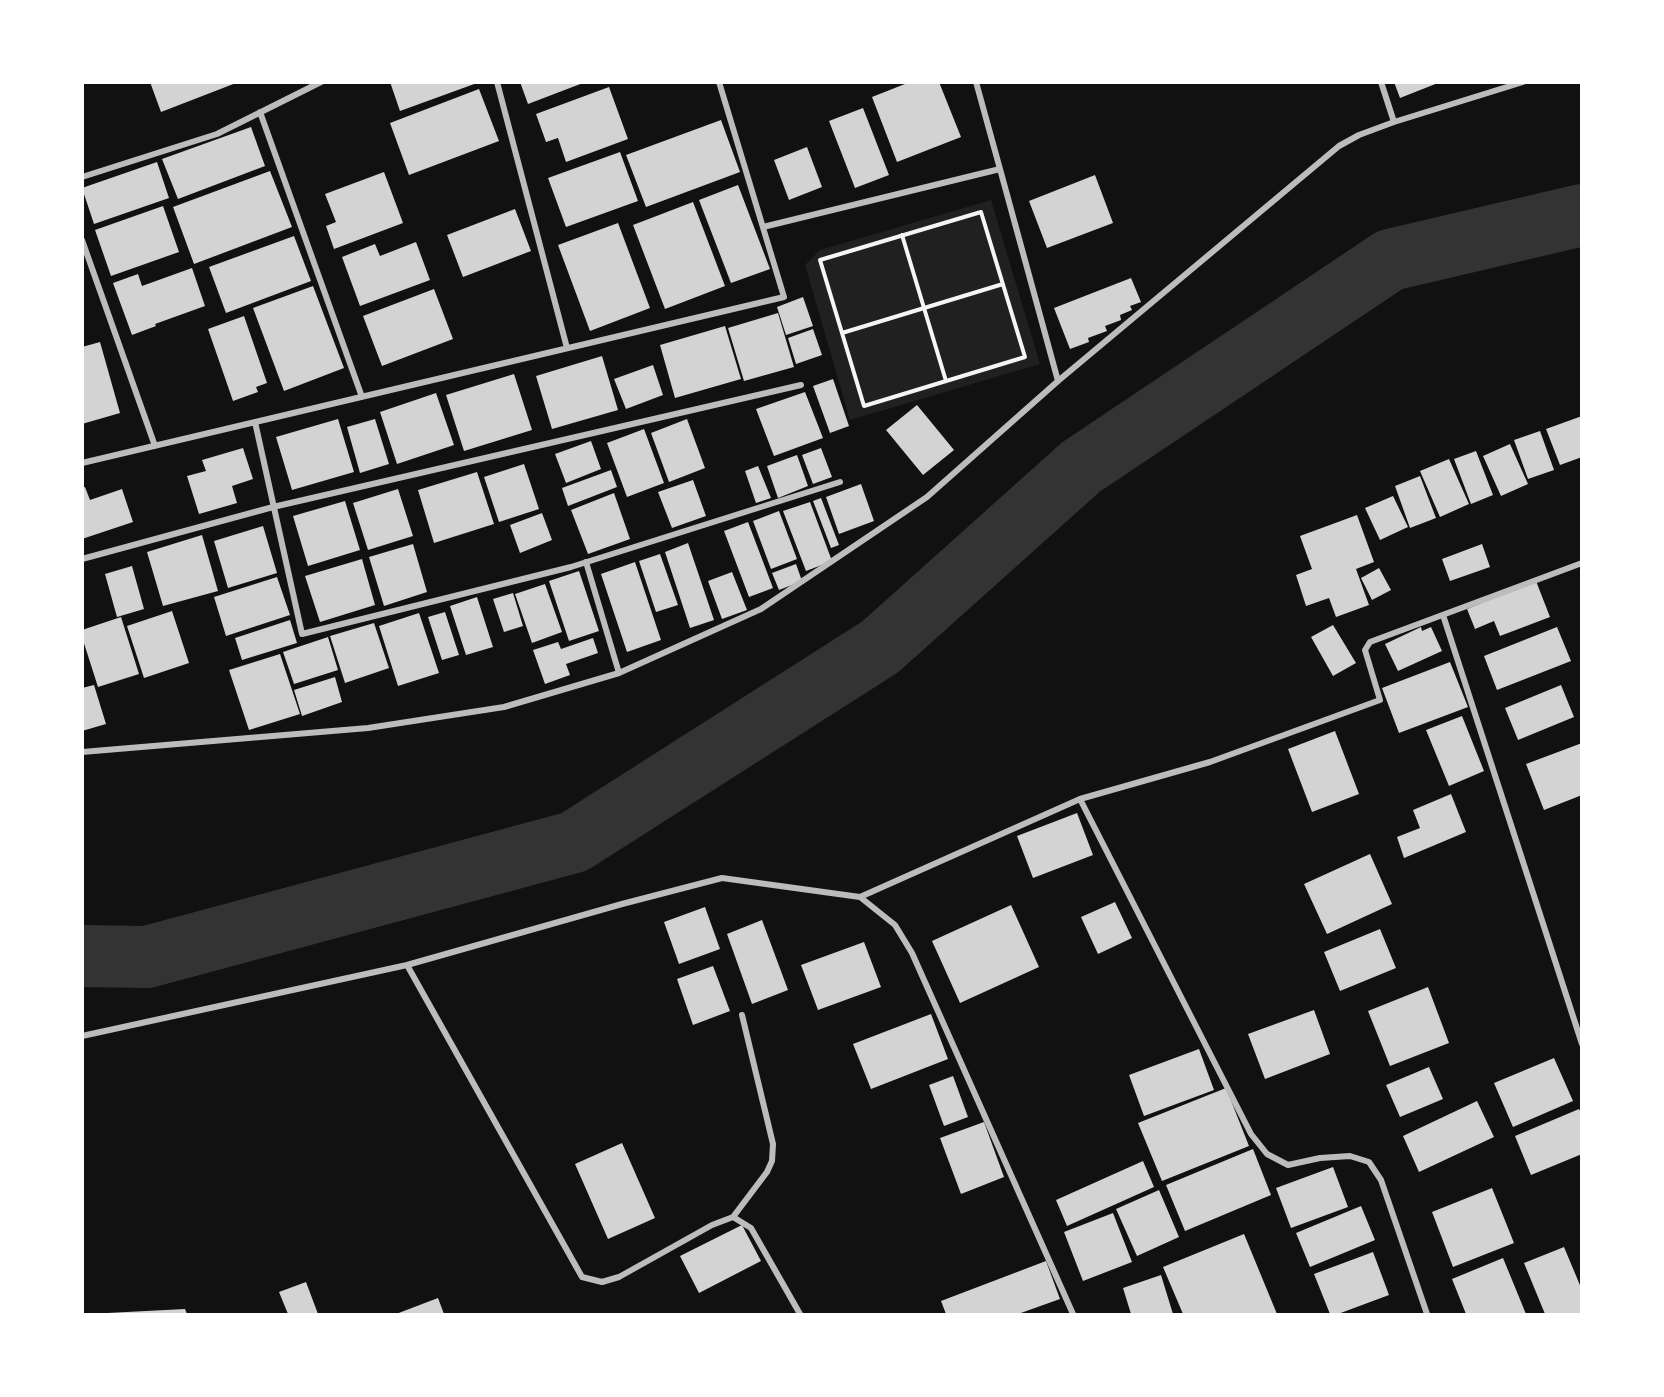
<!DOCTYPE html>
<html>
<head>
<meta charset="utf-8">
<style>
	body { margin:0 }
	#map { position:relative; width:1664px; height:1397px; overflow:hidden; background:#111; font-family:"DejaVu Sans",sans-serif }
	canvas { display:block }
	.frame { position:absolute; inset:0; border:84px solid #fff; pointer-events:none }
</style>
</head>
<body>
<div id="map">
<canvas width="1664" height="1397"></canvas>
<div class="frame"></div>
</div>
<script>
const c = document.querySelector('canvas').getContext('2d');
c.lineJoin = 'round';
function paint(path, color) {
  c.fillStyle = color;
  c.fill(path, 'evenodd');
}
function trace(path, color, width, dash) {
  c.strokeStyle = color;
  c.lineWidth = width;
  c.lineCap = dash ? 'butt' : 'round';
  c.setLineDash(dash || []);
  c.stroke(path);
}
paint(new Path2D(`
	M991 200 1040 364 850 420 805 265 820 250Z`), '#202020');
trace(new Path2D(`
	M82 956 147 957 574 842 880 647 1081 467 1390 260 1582 215`), '#333', 62);
paint(new Path2D(`
	M150 82H236V83L161 112Z
	M390 82H477V83L400 111Z
	M520 82H583V83L528 104Z
	M910 82H939L961 137 897 162 872 97Z
	M1394 82H1438V83L1400 98Z
	M609 87 628 139 566 162 558 138 546 142 536 114Z
	M479 89 499 141 409 175 390 123Z
	M863 108 889 175 855 188 829 121Z
	M721 120 740 172 646 207 626 155Z
	M251 127 265 166 178 199 162 159Z
	M807 147 822 187 789 200 774 160Z
	M620 152 638 201 566 227 548 178Z
	M157 162 169 198 94 224 82 188Z
	M270 171 292 227 194 264 173 207Z
	M384 172 403 223 334 249 326 226 336 222 325 194Z
	M1095 175 1113 223 1047 248 1029 201Z
	M738 185 770 269 731 283 699 200Z
	M693 202 725 286 665 309 633 225Z
	M163 206 179 252 111 276 95 230Z
	M515 209 531 251 463 277 447 235Z
	M618 223 650 308 590 331 558 245Z
	M294 236 311 281 226 313 209 267Z
	M416 242 430 280 360 306 342 257 375 244 380 256Z
	M192 268 205 306 155 324 156 326 132 335 113 283 138 274 142 286Z
	M1131 278 1141 302 1130 306 1132 310 1120 315 1121 320 1105 326 1107 331 1088 338 1089 342 1070 349 1054 308Z
	M313 286 344 368 284 391 253 308Z
	M434 289 453 339 382 366 363 316Z
	M803 297 813 326 786 335 777 307Z
	M778 313 794 367 744 381 728 328Z
	M244 316 267 383 256 387 258 392 233 401 208 329Z
	M725 326 741 379 675 398 660 345Z
	M813 329 822 355 796 364 788 338Z
	M100 342 120 413 82 424V347Z
	M602 356 618 410 552 429 536 376Z
	M653 365 663 395 626 409 614 379Z
	M514 374 532 430 464 451 446 395Z
	M833 379 849 426 830 433 813 386Z
	M805 392 823 438 774 456 756 409Z
	M436 393 454 445 397 464 380 412Z
	M917 405 954 450 923 475 886 430Z
	M1582 416V457L1560 465 1546 429Z
	M338 419 354 472 292 490 276 437Z
	M375 419 389 464 360 473 347 427Z
	M687 419 705 468 669 482 651 433Z
	M644 429 664 483 627 497 607 443Z
	M1540 431 1554 470 1528 479 1514 440Z
	M591 441 601 469 566 483 555 454Z
	M1510 444 1528 484 1501 496 1483 456Z
	M243 448 253 479 232 486 237 503 199 514 187 476 206 471 202 460Z
	M821 448 832 477 813 484 802 455Z
	M1476 451 1493 495 1471 504 1454 459Z
	M797 455 808 486 778 498 767 466Z
	M1449 459 1469 504 1440 517 1420 471Z
	M524 464 539 509 499 522 484 477Z
	M758 466 771 498 756 503 745 471Z
	M611 470 617 487 568 506 562 488Z
	M477 472 494 524 434 543 418 490Z
	M1420 476 1436 518 1410 528 1395 486Z
	M693 480 706 516 672 528 658 492Z
	M861 484 874 521 839 534 826 497Z
	M85 487 90 500 122 489 133 522 82 539V488Z
	M398 489 413 536 368 550 353 503Z
	M614 493 630 539 588 554 571 510Z
	M1393 496 1408 527 1380 540 1365 508Z
	M821 498 839 545 831 548 813 501Z
	M345 501 360 550 308 566 293 516Z
	M810 502 832 561 806 571 783 511Z
	M779 511 797 559 771 569 753 521Z
	M542 513 552 540 520 553 510 525Z
	M1357 515 1374 562 1356 569 1369 605 1336 617 1329 598 1306 606 1296 575 1312 569 1300 536Z
	M748 522 773 588 749 597 724 531Z
	M263 526 277 573 228 588 214 541Z
	M202 535 218 591 163 606 147 552Z
	M688 543 714 620 690 628 665 552Z
	M413 544 427 592 384 606 369 557Z
	M1482 544 1490 567 1450 581 1442 559Z
	M660 554 678 605 656 612 639 561Z
	M362 559 375 605 320 622 305 576Z
	M635 562 661 640 627 652 601 574Z
	M796 564 802 581 779 590 772 573Z
	M132 566 144 609 117 617 105 574Z
	M1379 568 1391 590 1372 600 1361 578Z
	M579 571 599 631 569 641 549 581Z
	M732 572 747 610 722 619 708 581Z
	M277 577 290 615 226 636 214 597Z
	M1536 581 1550 617 1500 636 1494 621 1475 629 1467 609Z
	M545 584 562 632 532 643 515 594Z
	M513 593 523 626 504 632 493 599Z
	M477 597 493 647 466 655 450 606Z
	M172 611 189 663 144 678 127 626Z
	M445 612 459 655 442 660 428 617Z
	M419 613 439 673 398 686 379 626Z
	M121 617 139 674 98 687 82 637V630Z
	M290 620 297 643 242 660 235 638Z
	M374 623 389 668 345 683 330 636Z
	M1333 625 1356 663 1333 676 1311 637Z
	M1421 627 1422 631 1431 627 1442 651 1398 671 1385 644Z
	M1557 627 1571 661 1497 690 1484 656Z
	M328 637 338 670 294 684 283 652Z
	M593 638 598 653 566 664 570 675 545 684 533 650 558 642 561 649Z
	M280 654 300 714 249 730 229 670Z
	M1450 662 1468 707 1399 733 1382 688Z
	M335 677 342 702 302 716 294 690Z
	M94 685 106 724 82 731V688Z
	M1561 685 1574 717 1518 740 1505 708Z
	M1462 716 1484 771 1449 786 1426 730Z
	M1335 731 1359 794 1312 812 1288 749Z
	M1582 743V795L1544 810 1526 764Z
	M1451 794 1466 832 1404 858 1397 837 1420 828 1413 810Z
	M1077 813 1093 855 1033 878 1017 836Z
	M1370 854 1392 904 1327 934 1304 884Z
	M1115 902 1132 938 1098 954 1081 917Z
	M1011 905 1039 967 960 1003 932 941Z
	M705 907 720 949 679 964 664 922Z
	M762 920 788 990 752 1004 727 934Z
	M1380 929 1396 968 1340 991 1324 952Z
	M864 942 881 987 818 1010 801 965Z
	M713 966 730 1011 693 1025 677 979Z
	M1428 987 1449 1043 1390 1066 1368 1011Z
	M1314 1010 1330 1054 1265 1079 1248 1034Z
	M931 1014 948 1059 871 1089 853 1044Z
	M1199 1049 1214 1090 1144 1116 1129 1075Z
	M1554 1058 1573 1101 1513 1127 1494 1083Z
	M1429 1067 1443 1099 1400 1117 1386 1085Z
	M953 1076 968 1117 944 1126 929 1085Z
	M1226 1088 1249 1146 1162 1181 1138 1123Z
	M1477 1101 1494 1137 1419 1172 1403 1136Z
	M1579 1109 1582 1115V1154L1531 1175 1515 1136Z
	M984 1122 1004 1177 961 1194 940 1138Z
	M622 1143 655 1218 608 1239 575 1164Z
	M1253 1149 1271 1195 1185 1231 1166 1185Z
	M1143 1161 1154 1187 1067 1226 1056 1200Z
	M1333 1167 1348 1207 1291 1228 1276 1188Z
	M1492 1188 1514 1243 1453 1267 1432 1212Z
	M1159 1190 1179 1237 1137 1256 1116 1209Z
	M1361 1206 1375 1240 1310 1267 1296 1233Z
	M1113 1213 1132 1262 1083 1281 1064 1232Z
	M742 1225 761 1261 699 1293 680 1256Z
	M1244 1234 1277 1314H1183L1163 1267Z
	M1564 1247 1582 1290V1314H1545L1524 1263Z
	M1373 1252 1389 1295 1338 1314H1330L1314 1274Z
	M1503 1258 1526 1314H1466L1452 1279Z
	M1046 1261 1060 1299 1018 1314H946L941 1301Z
	M1161 1275 1173 1314H1131L1123 1288Z
	M306 1282 318 1314H288L279 1292Z
	M438 1298 444 1314H396Z
	M185 1309 187 1314H107V1313Z`), '#d3d3d3');
trace(new Path2D(`
	M981 212 1025 357 864 406 820 260Z
	M902 235 946 381
	M842 333 1003 284`), '#f5f5f5', 4);
trace(new Path2D(`
	M497 82 567 348
	M976 82 1000 169
	M1381 82 1394 122
	M260 112 362 397
	M82 177 217 134 321 82
	M763 227 1000 169 1058 381
	M82 240 155 446
	M255 422 302 634 571 567 840 482
	M82 463 784 297 719 82
	M82 559 273 507 801 385
	M586 562 619 673
	M1443 615 1582 1044
	M82 752 368 728 504 707 619 673 761 609 927 497 1058 381 1339 146 1359 135 1394 122 1523 82
	M860 897 1080 799
	M407 965 582 1277 602 1282 619 1277 712 1225 733 1217 751 1228 800 1314
	M82 1036 407 965 622 904 722 878 860 897 895 925 912 953 1073 1314
	M733 1217 767 1172 772 1161 773 1144 742 1015
	M1427 1314 1381 1180 1369 1162 1350 1156 1320 1158 1288 1165 1267 1154 1251 1134 1080 799 1210 762 1380 700 1365 650 1370 642 1582 563`), '#bcbcbc', 6);
</script>
</body>
</html>
